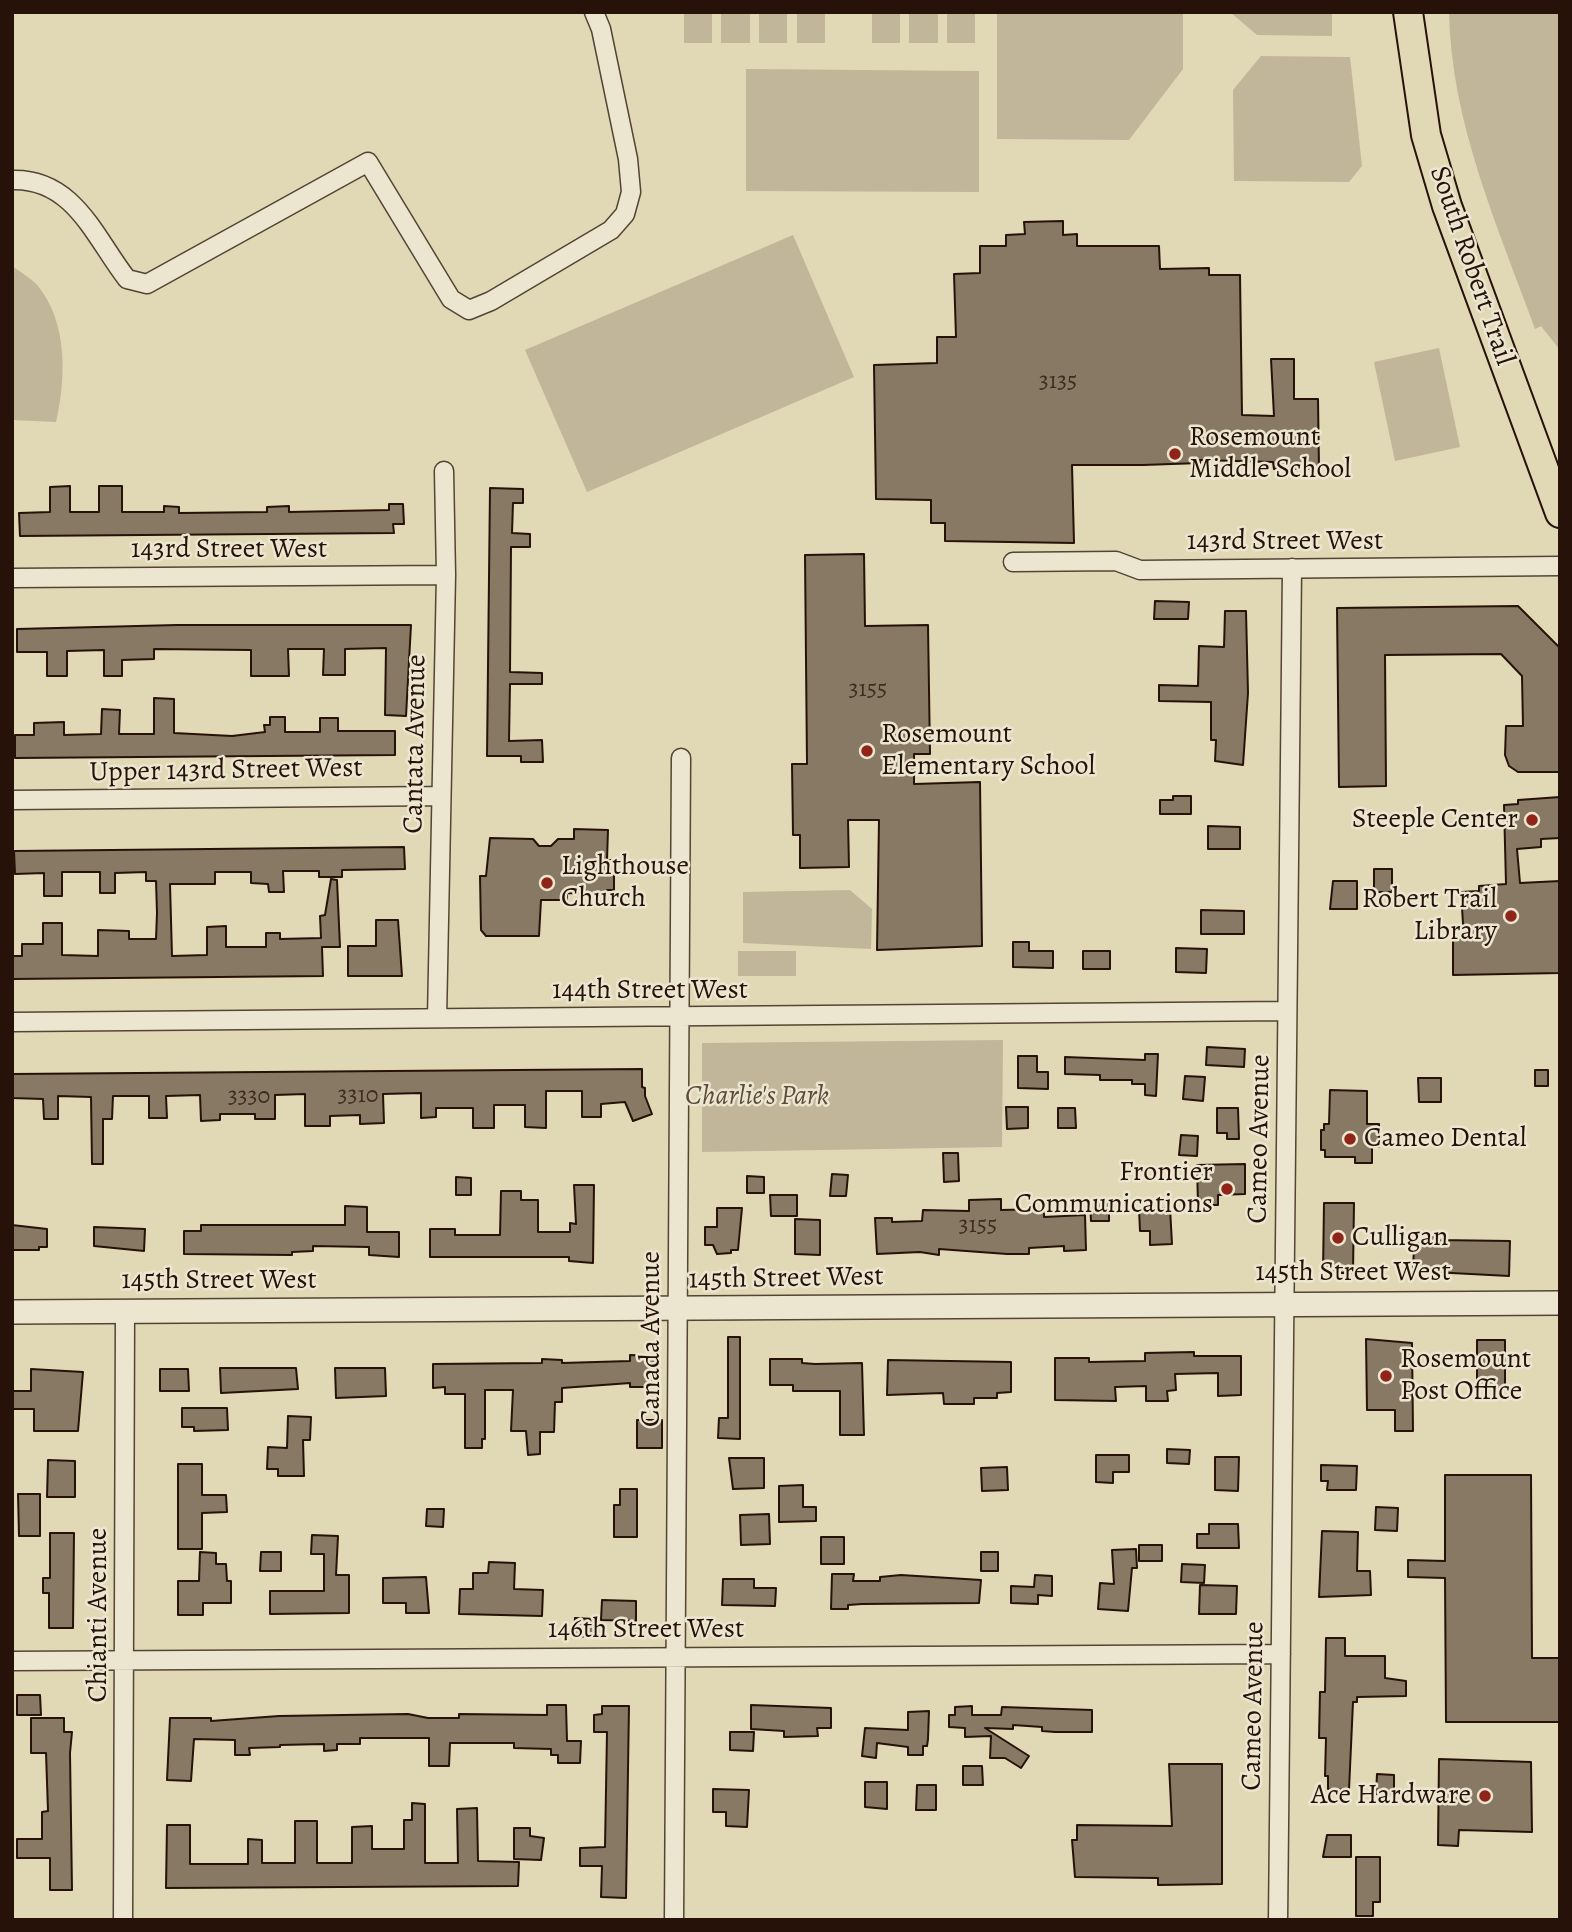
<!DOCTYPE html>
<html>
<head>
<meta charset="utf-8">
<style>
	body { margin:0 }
	#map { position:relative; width:1572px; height:1932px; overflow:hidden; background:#e1d8b6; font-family:Alegreya,serif }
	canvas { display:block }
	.frame { position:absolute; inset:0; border:14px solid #261209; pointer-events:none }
</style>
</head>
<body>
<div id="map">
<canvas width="1572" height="1932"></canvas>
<div class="frame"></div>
</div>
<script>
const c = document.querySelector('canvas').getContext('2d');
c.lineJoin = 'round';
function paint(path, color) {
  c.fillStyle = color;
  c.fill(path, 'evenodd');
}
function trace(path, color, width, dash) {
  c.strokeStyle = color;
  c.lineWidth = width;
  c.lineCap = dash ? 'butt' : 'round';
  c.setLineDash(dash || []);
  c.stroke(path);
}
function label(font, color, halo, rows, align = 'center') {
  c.font = font + ' Alegreya,serif';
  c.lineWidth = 5;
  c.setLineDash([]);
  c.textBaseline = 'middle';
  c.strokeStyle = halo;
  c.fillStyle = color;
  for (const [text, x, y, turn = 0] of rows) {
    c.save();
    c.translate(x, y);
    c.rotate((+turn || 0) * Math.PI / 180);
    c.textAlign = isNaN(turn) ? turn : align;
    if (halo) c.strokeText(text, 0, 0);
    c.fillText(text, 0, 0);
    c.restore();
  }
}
paint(new Path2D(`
	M684 12H712V43H684Z
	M721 12H750V43H721Z
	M759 12H787V43H759Z
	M797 12H825V43H797Z
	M872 12H900V43H872Z
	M909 12H938V43H909Z
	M947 12H975V43H947Z
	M997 12H1183V69L1129 140 997 139Z
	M1230 12H1332V36L1257 35Z
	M1449 12H1560V350L1541 326 1535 329C1498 227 1451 123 1449 12Z
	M1261 56 1350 57 1362 166 1349 182 1234 181 1233 90Z
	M746 69 979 71V192L746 191Z
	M793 235 854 377 587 492 525 350Z
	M12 266C20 272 31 278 38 286 68 323 66 379 56 422L12 420Z
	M1439 348 1460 447 1395 461 1374 362Z
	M850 890 872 909 871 949 743 943V892Z
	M738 951H796V976H738Z
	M1003 1040 1002 1147 702 1152V1043Z`), '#c1b699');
const building = new Path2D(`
	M1063 221V235L1077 234V246H1159L1160 269 1209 268V275H1240L1242 415 1274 416 1271 359H1294V399H1318L1319 469H1274L1273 462 1200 460V463L1143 465H1072L1074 543 945 541V523H931V500L876 499 874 365 937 363V337H956L954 274 980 273V246H1006V235L1025 234 1024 222Z
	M70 486V512H99V486H122V512H164V506L179 507V513L267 512V507L289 506V512L389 510V504H403L404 524H393L394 533 20 536 19 513 50 512V487Z
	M490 488 523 489V503H513L512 533 530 534V547H511L510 672 542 673V684H510L509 741 542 740 543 762H521V756H487Z
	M864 554 865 626 928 625 930 754H914V784L980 782 982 946 877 950 879 820H848L849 867 800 868V835H793L792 764H807L805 555Z
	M1155 601 1189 602 1188 619H1154Z
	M1518 606 1560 648V772H1518L1509 766 1505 755 1506 726H1523L1522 676 1501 654 1385 655 1386 786 1339 787 1337 608Z
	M1225 611H1246L1248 693 1243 765 1215 761 1216 740H1211V702L1159 701V685L1198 686 1199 646 1224 647Z
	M177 625H411L406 716 385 715 386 648 345 649V675H323L324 649H288L289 676H251V650L154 649V659L122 660V676H104V650L67 651V676H47V652H17V629Z
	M154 698 174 699V733L232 736 265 732 264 725H270V717H285V732H320V718H338V731H395V755L15 758V735H34V723L64 722V735L101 734 102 709 120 710 119 734H154Z
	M1173 796H1191V814H1160V800H1173Z
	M1560 797V838L1541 839V847L1517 849 1520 883 1560 881V973L1453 975V939H1464L1461 892 1479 891V886L1506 884 1504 805 1518 804V800Z
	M1208 826 1240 827V849H1208Z
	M574 829 608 830 607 860H614V890H607V894L567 893V900H541L539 936H486L481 930 480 876H486L490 838 533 839 539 846H551L558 839H574Z
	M404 847 405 869 342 870V877H319V871H283L284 892H269L268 884 251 883V872H215V884H170L172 956 207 955V927L226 926V947H266V933H280V939L321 938 320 916 325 915 331 879 337 880 340 947H322L323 976 12 979V956H22V944H43V923H62V955L98 956V930L129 931V939H156L157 913 156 881H146V872L115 873V893H100V872H62V896H44V873L15 874 14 851Z
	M1374 869H1392V892H1374Z
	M1333 881H1357V909H1330Z
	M1201 910 1244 911V934H1201Z
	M376 920H398L402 976H348V946H376Z
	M1013 942H1029V951H1053V968L1013 967Z
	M1176 948 1207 949 1206 973 1176 972Z
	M1083 951H1110V969H1083Z
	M1207 1047 1245 1049 1244 1067 1206 1065Z
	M1145 1054H1158L1156 1096 1145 1095V1084H1132V1080H1100V1075L1065 1074V1057L1145 1060Z
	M1018 1056H1037V1072H1048V1089L1018 1088Z
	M642 1069V1087L645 1088V1096L652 1114 633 1121 625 1102 601 1104V1117H582V1091H546V1128L525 1127V1105H494V1128H473V1108H436V1117L421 1118V1093L383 1094 384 1123 360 1124V1115L330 1116V1126H305V1094L275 1095V1119H255V1114H220V1120L201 1121 200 1095 166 1096 167 1118H149V1096H113L112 1119H103V1164H92L91 1097 58 1096V1119H44L43 1099 12 1098V1074Z
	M1535 1070H1548V1086H1535Z
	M1185 1076 1205 1077 1203 1101 1183 1099Z
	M1418 1078H1441V1102H1419Z
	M1330 1090 1367 1091V1124H1379V1147H1372V1163H1355V1157H1325V1150H1321V1130H1324V1124H1329Z
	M1006 1107H1028V1128L1007 1129Z
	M1058 1108H1075L1076 1128H1058Z
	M1217 1108H1238L1239 1139H1227V1133H1217Z
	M1181 1135 1198 1136 1197 1156 1179 1155Z
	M943 1153H958L959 1181 944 1182Z
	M1245 1164V1194L1218 1195V1205H1198L1197 1165Z
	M832 1174 848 1175 846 1196H830Z
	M747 1176 764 1177V1193H747Z
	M456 1177 471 1178V1195H456Z
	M574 1185H594L593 1263 569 1261V1257H430V1229H455V1235H500L501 1191H521V1200H538V1232H570V1223L576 1224Z
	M770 1195H797V1216H771Z
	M1001 1199V1210L1044 1209V1217L1085 1215 1086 1250 1064 1251V1246L1029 1248V1254H1007L939 1249V1255L920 1252 877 1254 875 1218H892V1222L922 1221 923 1210 969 1211V1200Z
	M1109 1200V1221H1091L1090 1201Z
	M1324 1203H1354L1353 1273H1323Z
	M345 1206 367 1207V1232H399V1257L369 1255V1247L313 1246V1251L292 1252V1255L184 1254V1231H201V1225H345Z
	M717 1208H742L738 1250H731V1253L717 1254 713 1245H705V1227H717Z
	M1170 1208 1172 1244 1150 1245V1231H1140L1139 1209Z
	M795 1219 820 1220V1255L795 1254Z
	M12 1225 47 1229V1247H39V1250H12Z
	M94 1227 145 1229 144 1251 94 1246Z
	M1438 1235V1240L1510 1241 1509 1276 1413 1271 1414 1245Z
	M728 1337H740V1439L718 1438 719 1418H728Z
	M1366 1339 1412 1343 1413 1431H1395V1410H1367Z
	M1477 1340H1505V1389L1477 1387Z
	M1194 1352V1356H1241V1395L1218 1396V1373L1175 1374 1176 1390 1167 1391 1168 1401H1146V1386L1115 1387 1116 1401 1055 1400V1358H1089V1362L1145 1361V1353Z
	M630 1355 657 1356 656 1387H630V1383L562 1388V1402H555L554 1432H540V1454L528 1455 526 1431H511L513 1390H485V1439H482V1448H465V1394H445V1387L433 1388V1364L542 1363V1359L562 1360V1363L630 1361Z
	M770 1359H802V1363L815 1364 862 1363 864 1435H840V1391H793V1385H770Z
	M888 1360 1011 1362V1392L997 1393V1398H974V1404H944L943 1393 887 1395Z
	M220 1368H296L298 1389 221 1393Z
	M335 1368H385L386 1396 336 1398Z
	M31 1369 83 1372 78 1431H34V1409H13V1391H31Z
	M160 1369H188L189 1391H160Z
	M182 1408H227L228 1430 194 1431V1427H182Z
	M288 1416 311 1417 310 1440H303L304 1476H278V1469H267L268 1447 287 1448Z
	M637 1420H662V1448H637Z
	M1167 1449 1190 1450 1189 1464 1167 1463Z
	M1096 1455H1129V1472H1113V1483L1096 1482Z
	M1215 1457H1239L1238 1491 1215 1490Z
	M729 1458H764V1488L733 1489Z
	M48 1460 75 1461V1497H47Z
	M178 1464H202V1495H226L227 1512 202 1513V1549H178Z
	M1321 1465 1357 1466 1356 1490H1327L1328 1481H1321Z
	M1007 1467 1008 1490 982 1491 981 1468Z
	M1445 1475H1531L1532 1658H1560V1722H1446L1445 1578 1408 1577V1560L1445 1561Z
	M803 1485V1507H816V1521L779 1522V1486Z
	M620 1489H637V1537H614V1505H620Z
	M18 1494H40V1536H19Z
	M1376 1507 1398 1508 1397 1531 1375 1530Z
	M427 1509H444L443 1527 426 1526Z
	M769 1514 770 1544 741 1545 740 1515Z
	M1209 1524H1238L1239 1548H1197V1534H1209Z
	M1322 1531 1358 1532 1357 1571H1370L1371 1595 1319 1597Z
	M50 1533H74L73 1628H49V1593H43V1578H50Z
	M312 1535 338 1536 336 1575H349V1613L270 1614V1591H324V1554H311Z
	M821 1537H844V1564H821Z
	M1139 1545H1162V1561H1139Z
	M1136 1549 1137 1568H1132L1128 1611 1098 1609 1100 1583 1114 1584 1112 1550Z
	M200 1552 216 1553V1564H226L227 1581H231V1603H203V1615H178V1581H199Z
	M261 1552H281V1571H260Z
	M981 1552H998V1571H981Z
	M489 1562 515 1563 514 1589 543 1590 542 1616 459 1614 460 1589H473V1573H488Z
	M1182 1564 1205 1565 1204 1583 1181 1582Z
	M832 1574H854L853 1581H880V1577L901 1575 981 1580 979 1603 862 1604 848 1605V1609H831Z
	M1035 1575 1052 1576V1596L1038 1595V1604L1011 1603V1586L1034 1587Z
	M426 1577 429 1613H406V1603H383V1578Z
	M723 1579H754V1588H776L775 1606 722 1605Z
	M1200 1585 1237 1586 1236 1614H1199Z
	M602 1600 636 1601V1621L601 1620Z
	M575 1618 594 1619V1637L574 1636Z
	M1326 1638H1345V1656H1385V1678L1406 1681V1696L1357 1697V1702H1353L1349 1790 1328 1789V1776H1325L1326 1738H1319L1320 1692H1325Z
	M17 1695H40L41 1715H17Z
	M547 1705H566L567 1741H581L580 1763H558V1755H551V1749L514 1748V1743H450L449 1766H429V1738H360V1744H337V1750L324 1751V1744L280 1745V1747L249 1748 250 1755H235V1740L194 1739 191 1781 167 1780 170 1718H211V1721L279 1716 408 1714 428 1718H459V1714L547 1715Z
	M751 1705 831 1708V1728H817L818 1736 784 1737V1731L751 1729Z
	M602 1706H629L626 1898 601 1897 602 1866H580V1848L605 1847 607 1732H594V1715L602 1714Z
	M972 1706V1715H1001L1002 1707 1092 1710V1732H1055L1042 1731V1727L1013 1725V1729L985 1728 1029 1756 1021 1768 1005 1758H990L991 1736 965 1737V1728L949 1727V1715H955V1707Z
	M929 1711 928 1739 927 1746H923V1755H908V1747L877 1743 876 1758 862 1756 865 1728 908 1730V1712Z
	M31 1718H64V1732H72L70 1753 72 1890H50V1858H17V1839H42V1812L48 1811 46 1753H31Z
	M730 1732H754L753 1751 730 1750Z
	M1439 1759 1531 1762 1532 1832 1459 1830 1458 1846 1438 1845Z
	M1169 1764H1222V1884L1158 1885V1878L1075 1877 1072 1840H1077V1825L1172 1826Z
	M963 1766H982L983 1785H963Z
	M1377 1774 1394 1775V1793L1376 1794Z
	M865 1782H887V1809L865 1807Z
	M917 1785H936V1810H916Z
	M713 1789 749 1790 747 1827 726 1826V1812H713Z
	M412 1803 425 1804V1863H458L457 1809 477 1808 478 1861 519 1862 518 1886 166 1888 167 1825H190V1864H248V1839L262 1840V1863H295V1821H317V1863H352V1827L372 1826V1849H404V1820H412Z
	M514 1828H530V1836L544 1838 541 1860 514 1859Z
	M1327 1835H1351V1857H1323Z
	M1356 1857H1380V1902H1373V1916H1356Z`);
paint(building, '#877963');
trace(building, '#261209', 2);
const minor = new Path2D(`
	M12 180C74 178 95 238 127 279L147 284 368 162 451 299 469 310 491 301 611 230 625 214 631 192 628 159 601 29 594 12
	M1013 562 1116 561 1140 570 1560 566
	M12 578 446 575
	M12 800 441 796
	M437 1018 446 575 444 471
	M12 1022 1287 1011
	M12 1661 1281 1654
	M123 1920 125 1311
	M674 1920 681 758
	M1278 1920 1292 568`);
const tertiary = new Path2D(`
	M12 1312 1560 1303`);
const primary = new Path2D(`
	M1408 12 1426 135 1447 206 1560 513`);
trace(minor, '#554434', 21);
trace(tertiary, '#554434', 26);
trace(primary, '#261209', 32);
trace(minor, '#ece6d0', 18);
trace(tertiary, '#ece6d0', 23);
trace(primary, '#e1d8b6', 28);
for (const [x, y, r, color] of [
	[1175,454,7,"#8f2418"],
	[867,751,7,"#8f2418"],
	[1532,820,7,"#8f2418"],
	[547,883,7,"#8f2418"],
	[1511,916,7,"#8f2418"],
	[1350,1139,7,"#8f2418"],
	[1227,1189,7,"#8f2418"],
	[1338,1238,7,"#8f2418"],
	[1386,1376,7,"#8f2418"],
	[1485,1796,7,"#8f2418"]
]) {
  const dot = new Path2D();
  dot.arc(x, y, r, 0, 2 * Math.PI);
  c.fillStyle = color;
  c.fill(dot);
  trace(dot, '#ece6d0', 2.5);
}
label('24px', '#3e2c20', null, [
	["3135",1058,382],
	["3155",868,690],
	["3310",358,1096],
	["3330",249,1097],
	["3155",978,1226]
]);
label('28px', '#261209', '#ece6d0', [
	["South Robert Trail",1471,266,71],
	["143rd Street West",1285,542],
	["143rd Street West",229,550],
	["Cantata Avenue",416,744,-89],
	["Upper 143rd Street West",226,771,-1],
	["144th Street West",650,991],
	["Cameo Avenue",1260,1139,-89],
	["145th Street West",1353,1273],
	["145th Street West",786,1279,-1],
	["145th Street West",219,1281],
	["Canada Avenue",652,1339,-90],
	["Chianti Avenue",99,1615,-90],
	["146th Street West",646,1630],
	["Cameo Avenue",1254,1706,-89]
]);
label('28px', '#261209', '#ece6d0', [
	["Rosemount",1189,438],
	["Middle School",1189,470],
	["Rosemount",881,735],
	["Elementary School",881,767],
	["Steeple Center",1518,820,"right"],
	["Lighthouse",561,867],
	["Church",561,899],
	["Robert Trail",1497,900,"right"],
	["Library",1497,932,"right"],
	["Cameo Dental",1364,1139],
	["Frontier",1213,1173,"right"],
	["Communications",1213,1205,"right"],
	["Culligan",1352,1238],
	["Rosemount",1400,1360],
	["Post Office",1400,1392],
	["Ace Hardware",1471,1796,"right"]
], 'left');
label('italic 28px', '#5c4b3b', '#ece6d0', [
	["Charlie's Park",757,1097]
]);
</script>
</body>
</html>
